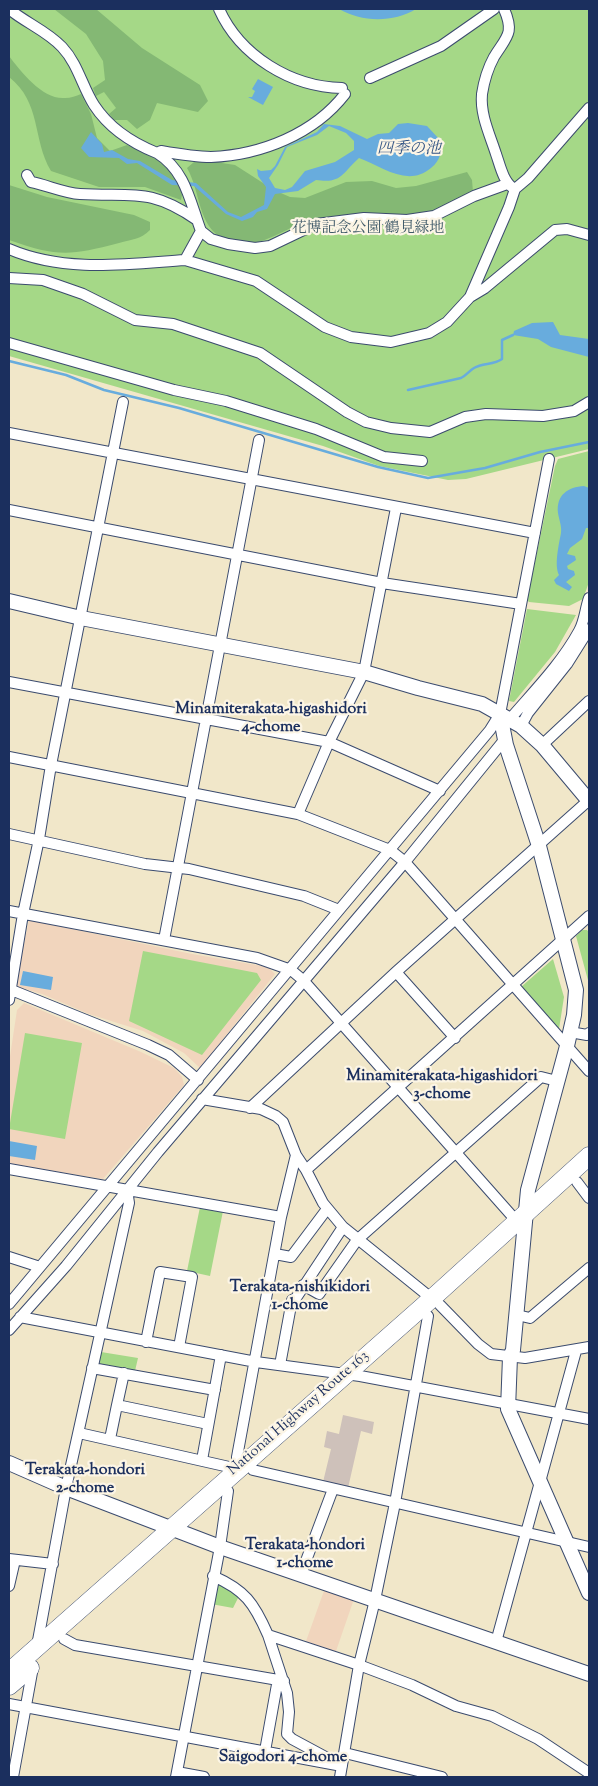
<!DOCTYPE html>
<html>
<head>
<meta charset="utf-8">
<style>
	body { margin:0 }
	#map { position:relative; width:598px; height:1786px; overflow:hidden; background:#f1e7c9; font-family:"Sorts Mill Goudy",serif }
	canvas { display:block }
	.frame { position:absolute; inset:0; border:10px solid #1b2f5e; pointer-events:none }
</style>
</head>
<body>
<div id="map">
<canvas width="598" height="1786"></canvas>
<div class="frame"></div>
</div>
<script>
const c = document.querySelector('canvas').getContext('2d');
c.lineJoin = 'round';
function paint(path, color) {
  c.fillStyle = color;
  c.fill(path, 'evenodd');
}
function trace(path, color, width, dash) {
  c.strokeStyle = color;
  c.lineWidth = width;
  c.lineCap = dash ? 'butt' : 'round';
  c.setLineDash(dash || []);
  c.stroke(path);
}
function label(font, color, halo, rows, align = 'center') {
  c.font = font + ' "Sorts Mill Goudy","Noto Serif JP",serif';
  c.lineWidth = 4.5;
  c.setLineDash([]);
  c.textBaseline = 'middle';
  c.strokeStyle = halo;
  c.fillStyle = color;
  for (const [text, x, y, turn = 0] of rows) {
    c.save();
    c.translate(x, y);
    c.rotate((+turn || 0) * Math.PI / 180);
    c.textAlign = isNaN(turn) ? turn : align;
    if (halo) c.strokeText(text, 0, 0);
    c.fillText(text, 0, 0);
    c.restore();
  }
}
paint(new Path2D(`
	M29 920 192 954 268 967 275 974 200 1068 184 1053 143 1031 89 1014 42 994 15 986Z
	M24 1003 141 1052 174 1068 182 1077 184 1085 103 1179 9 1164V1063L17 1010Z
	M325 1588 354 1599 335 1654 305 1644Z`), '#f1d5bd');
paint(new Path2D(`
	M343 1415 374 1422 372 1434 361 1431 348 1488 323 1482 331 1449 324 1447 327 1431 339 1434Z`), '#cec1ba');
paint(new Path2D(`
	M9 9H589V449L466 479 448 480 379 466 323 446 9 356Z
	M589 451V582L583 599 569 606 529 602 527 600 555 466 558 459Z
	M527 609 576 615 555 652 514 702 509 701Z
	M582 930H587L589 932V984L576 936Z
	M143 951 257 973 261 980 202 1055 129 1021Z
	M553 959 564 997 559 1029 521 987Z
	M25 1033 82 1043 65 1139 9 1129Z
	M200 1207 223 1211 210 1276 187 1271Z
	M101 1352 138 1358 135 1371 99 1365Z
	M216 1583 240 1594 233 1608 211 1604Z`), '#a5d887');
paint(new Path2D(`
	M54 9H96L142 48 200 85 208 101 198 112 157 103 150 120 137 129 127 120H114L109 114 116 108 104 92 96 96 93 88 105 80 103 61 86 34Z
	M9 56C21 72 43 100 65 98 71 98 76 96 81 94L91 114 97 138 110 151 127 145C155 155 167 164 183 190L181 200 145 187H99L51 171C32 139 42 103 9 77Z
	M209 161 235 165 274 190 290 197 305 198 346 182 372 181 396 188 416 186 467 172 472 180 473 192C462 198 441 214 429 215 391 220 350 209 311 220 284 227 255 255 225 240 197 226 201 192 187 168L194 162Z
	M9 185 47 197 134 215 150 222V230C140 240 132 239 119 243 69 256 58 257 9 240Z`), '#84b874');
paint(new Path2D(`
	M339 9H416C393 23 361 22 339 9Z
	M258 79 273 87 263 105 248 97H252L255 91 252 89Z
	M408 123 427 126 440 140C442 151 441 160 431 168 407 188 382 166 359 158 342 173 342 184 316 180L298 191 275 194 267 209 257 212 253 217 242 221 226 214 194 186 172 185 137 163 127 164 119 158 89 157 81 148 91 132 102 144 104 152 112 150 128 159 140 161 172 180 196 183 228 212 241 217 264 205 266 187 258 176 257 169 261 171 271 170 275 166 285 147 317 132 324 124 340 126 367 139 378 134 389 133 398 124ZM329 126 346 133 354 141V150L335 162 305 171 292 187 285 190 275 188 269 178 278 165 287 147 317 135Z
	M553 322 560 335 589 339V357L551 347 538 339 513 335 514 331 532 323Z
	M584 486 589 488V528H586L582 539 570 548 567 554 575 556 576 560 567 566 568 569 574 571 575 575 566 582 572 587 569 591 556 584 554 580 559 575C554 565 559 544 561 533 562 526 559 520 558 513 556 495 568 487 584 486Z
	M23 971 53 977 51 990 20 985Z
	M9 1141 37 1146 35 1160 9 1156Z`), '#68acdd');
trace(new Path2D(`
	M9 361 66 375 104 390 179 408 378 467 428 478 485 468 540 452 589 442
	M408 390 461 378C467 375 469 371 474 368 483 363 494 365 502 359V340L513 335`), '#68acdd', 2.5);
const street = new Path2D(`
	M9 9C26 23 47 31 62 47 78 64 82 86 94 105 109 128 132 143 157 153L161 151C178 154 195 157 211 157 261 155 314 134 345 94
	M219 9C240 56 291 87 342 88
	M504 9C515 34 506 37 494 57 488 68 484 81 482 94 480 115 490 135 496 154 500 165 503 181 513 188
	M370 78 441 46 494 9
	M157 153C186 171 190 202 201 231L185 260
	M27 175 31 182C47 185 64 193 80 194 132 197 150 187 197 220
	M201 231 211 239 228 244 255 248 270 246 316 224 364 218 407 220 434 216 474 196 507 184
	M9 249C65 273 126 264 185 260L256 281 325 327 351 337 391 342 429 333 447 322 470 297 509 207 515 189 528 178 589 108
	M9 278 43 280 83 294 135 320 173 324 260 353 347 412 366 422 391 428 430 432 465 417 486 414 543 416 574 411 589 402
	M470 297 485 288 555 230 567 229 589 235
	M9 343 174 390 226 401 316 429 384 457 422 461
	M9 433 535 533
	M9 510 382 583 521 604
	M9 682 329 742 440 791
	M510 719C534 691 561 664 579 631 585 620 585 609 589 598
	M521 726 528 713 567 664 589 629
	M542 745 589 701
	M9 757 298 814 390 850 405 862 589 1071
	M298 814 329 742 364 672 396 508
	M9 834 145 864 189 869 304 896 339 910
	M9 911 257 958 291 970 303 980 520 1225
	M164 940 259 440
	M396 972 455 1038
	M9 989 148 1045 169 1055 198 1080
	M9 1000 23 914 39 839 51 765 123 402
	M570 1032 587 1035 589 1033
	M202 1099 261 1109 276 1116 283 1122 296 1155 306 1170 323 1203 343 1227 431 1298
	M250 1108 396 972 589 800
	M9 1169 281 1217
	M306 1170 589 916
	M577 1182 589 1198
	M275 1254 291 1257 327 1209
	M9 1257 40 1267
	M303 1285 319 1294 357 1240 541 1077 557 1081
	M9 1304 490 730 500 714 549 459
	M440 1305 478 1344 491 1354 525 1358 589 1347
	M517 1315 530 1318 589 1268
	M20 1317 256 1362 360 1376 589 1419
	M9 1330 66 1266 158 1152 405 862 505 739
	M146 1342 160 1272 192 1277 179 1347
	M280 1365 292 1300 296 1298 343 1227
	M92 1368 215 1390
	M124 1373 117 1405 208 1424
	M79 1433 238 1469 237 1457 281 1217 296 1155
	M110 1439 117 1405
	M202 1460 221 1355
	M253 1470 589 1547
	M9 1559 53 1564
	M301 1574 333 1489
	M213 1576C245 1590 254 1603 268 1635L359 1665 412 1685 456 1706 492 1716 538 1739 589 1773
	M9 1586 15 1560
	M268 1635 287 1693 289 1712 287 1734 292 1739 331 1760
	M64 1639 75 1645 284 1681
	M496 1642 576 1351
	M37 1646 66 1488 129 1203 127 1190
	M9 1704 342 1766
	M265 1751 278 1679
	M345 1753 442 1777
	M177 1772 204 1777
	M13 1777 33 1667
	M176 1777 220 1547 228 1491
	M340 1777 359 1665 375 1600 395 1503 428 1316`);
const secondary = new Path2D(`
	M9 601 81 618 364 672 418 688 482 704 521 726 542 745 589 801
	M500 714 506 745 539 846 576 990 574 1015 567 1046 528 1190 513 1350 510 1357 508 1409 589 1593
	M9 1463 66 1488 220 1547 589 1674`);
const highway = new Path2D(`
	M9 1672 438 1293 589 1156
	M9 1686 30 1668`);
trace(street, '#3b4b6e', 12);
trace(secondary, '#3b4b6e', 16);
trace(highway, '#3b4b6e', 19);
trace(street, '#fff', 10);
trace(secondary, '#fff', 14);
trace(highway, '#fff', 18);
label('15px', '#3e5968', '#fcf5e5', [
	["花博記念公園 鶴見緑地",368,229]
]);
label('15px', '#1b2f5e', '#fcf5e5', [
	["National Highway Route 163",299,1414,-41]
]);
label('italic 16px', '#325484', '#fcf5e5', [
	["四季の池",409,150]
]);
label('bold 16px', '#1b2f5e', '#fcf5e5', [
	["Minamiterakata-higashidori",271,710],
	["4-chome",271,728],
	["Minamiterakata-higashidori",442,1077],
	["3-chome",442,1095],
	["Terakata-nishikidori",300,1288],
	["1-chome",300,1306],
	["Terakata-hondori",85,1471],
	["2-chome",85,1489],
	["Terakata-hondori",305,1546],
	["1-chome",305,1564],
	["Saigodori 4-chome",283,1758]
]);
</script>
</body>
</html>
